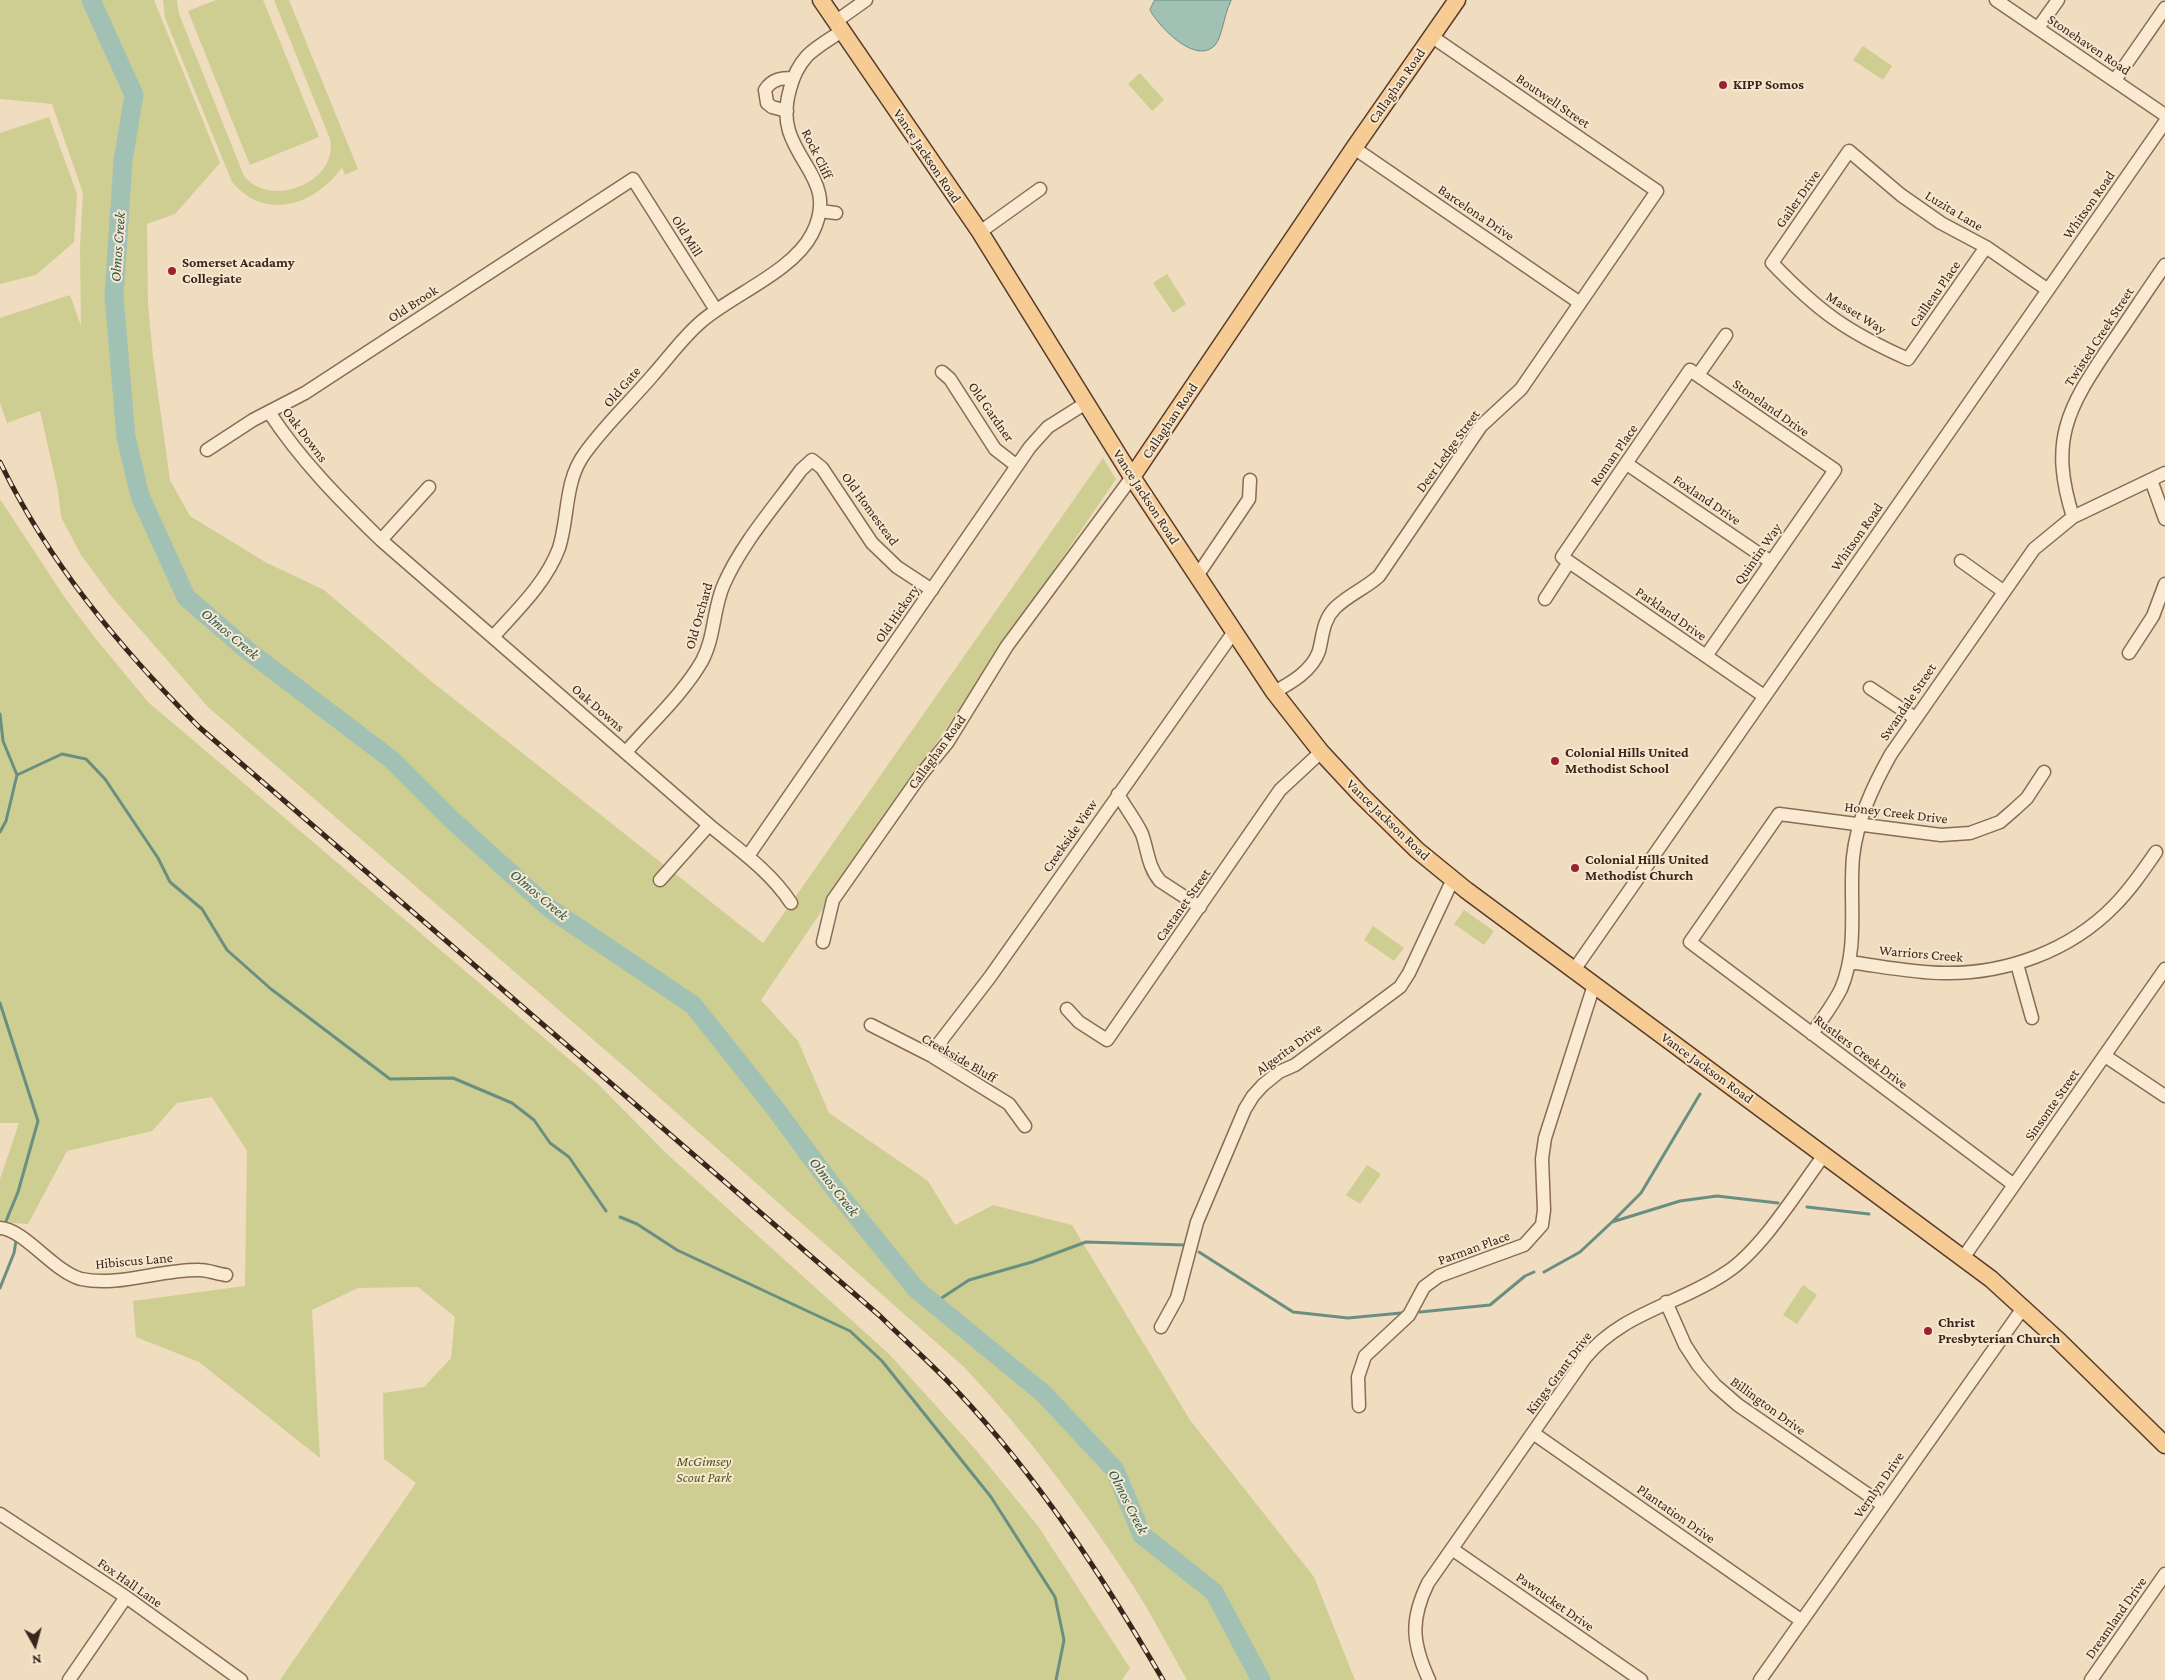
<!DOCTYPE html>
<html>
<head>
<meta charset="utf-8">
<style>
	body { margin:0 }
	#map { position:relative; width:2165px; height:1680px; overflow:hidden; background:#f0dcbe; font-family:"Crimson Pro",serif }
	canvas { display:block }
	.north { position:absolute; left:10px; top:1620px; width:50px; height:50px; -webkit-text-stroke:4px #f7e7ce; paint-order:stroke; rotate:173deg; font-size:14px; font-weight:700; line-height:20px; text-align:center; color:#38261c }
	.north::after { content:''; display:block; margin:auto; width:18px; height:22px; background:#38261c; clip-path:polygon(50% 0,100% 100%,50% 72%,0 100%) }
</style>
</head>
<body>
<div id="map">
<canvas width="2165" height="1680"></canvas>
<div class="north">N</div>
</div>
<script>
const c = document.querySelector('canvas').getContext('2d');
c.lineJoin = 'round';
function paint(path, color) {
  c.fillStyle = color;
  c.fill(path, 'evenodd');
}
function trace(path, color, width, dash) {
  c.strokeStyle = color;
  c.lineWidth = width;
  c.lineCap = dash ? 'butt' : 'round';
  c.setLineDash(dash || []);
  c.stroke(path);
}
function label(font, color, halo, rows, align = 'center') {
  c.font = font + ' "Crimson Pro",serif';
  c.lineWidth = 4;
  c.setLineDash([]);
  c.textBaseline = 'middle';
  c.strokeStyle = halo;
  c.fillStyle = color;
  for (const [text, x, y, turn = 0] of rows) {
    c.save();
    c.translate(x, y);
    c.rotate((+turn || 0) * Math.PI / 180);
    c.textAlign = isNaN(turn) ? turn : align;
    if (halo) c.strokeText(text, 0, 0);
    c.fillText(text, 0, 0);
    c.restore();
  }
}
paint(new Path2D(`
	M0 0H154L220 163 175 214 147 224 148 304 153 357 170 480 190 516 265 562 324 590 431 681 763 943 1103 458 1116 479 761 1000 798 1041 829 1113 928 1181 955 1225 993 1205 1072 1225 1190 1420 1314 1577 1355 1680H1187C1169 1648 1152 1615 1132 1584 1082 1507 1027 1434 964 1367L626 1068 208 707 112 597 81 555 61 517 58 491 40 411 7 423 0 403V318L70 295 81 326 80 247 83 193 52 104 0 99Z
	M163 0H177L179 14 244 176C270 209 339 183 330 139L274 0H289L358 169 345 175 342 167C316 205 265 222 232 182L165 18Z
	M216 0H263L319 137 250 165 188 11Z
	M1863 46 1892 66 1883 80 1853 60Z
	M1140 73 1164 100 1152 111 1128 84Z
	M49 117 77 194 74 242 36 275 0 284V133Z
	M1167 274 1186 304 1173 313 1153 283Z
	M0 499 65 598 96 639 148 702 596 1082 666 1153 888 1353 976 1450 1038 1526 1130 1668 1122 1680H280L416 1483 384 1459 383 1393 424 1387 451 1358 455 1317 418 1287 358 1288 312 1310 320 1458 199 1362 136 1337 133 1301 245 1286 247 1151 212 1097 177 1103 152 1131 67 1151 28 1224 0 1222V1179L19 1123H0Z
	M1464 910 1494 931 1484 945 1454 924Z
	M1373 926 1404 948 1394 961 1364 940Z
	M1367 1165 1381 1174 1360 1204 1346 1195Z
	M1803 1285 1817 1295 1797 1324 1783 1315Z`), '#cece92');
const water = new Path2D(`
	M1155 0H1231V1C1224 14 1222 38 1215 45 1196 66 1158 26 1150 10Z`);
paint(water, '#a2c1b5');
trace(water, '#698f82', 1);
trace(new Path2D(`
	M0 714 3 741 17 775 6 821 0 832
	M17 775 62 754 86 759 105 779 158 858 170 882 202 909 227 950 271 989 390 1079 453 1078 512 1103 534 1120 550 1143 569 1157 606 1211
	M0 1003 38 1121 18 1192 4 1226
	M1807 1207 1869 1214
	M620 1217 637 1224 677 1250 850 1331 882 1361 991 1497 1055 1597 1064 1640 1056 1680
	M1614 1220 1641 1193 1700 1094
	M1199 1252 1293 1312 1348 1318 1401 1313
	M1544 1272 1580 1252 1612 1222 1680 1201 1717 1196 1778 1203
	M0 1288 14 1253 16 1241 14 1238
	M934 1303 969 1280 1032 1262 1086 1242 1184 1245
	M1420 1312 1490 1305 1525 1276 1534 1272`), '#698f82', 3);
trace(new Path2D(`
	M91 0 134 95 123 161 114 296 126 437 140 496 186 597 247 650 392 760 451 819 549 908 693 1005 774 1107 837 1192 916 1289 1044 1394 1115 1470 1142 1535 1214 1592 1261 1680`), '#a2c1b5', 19);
const minor = new Path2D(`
	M1996 0 2165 115
	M835 22 866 0
	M2038 28 2058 0
	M2115 80 2165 8
	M787 111 772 107 767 103 765 90C772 79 781 78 793 78
	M1354 148 1580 303
	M820 211 836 213
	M980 232 1040 189
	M1986 247 1908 359C1847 332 1818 311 1772 263L1849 151 1901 195 1941 223 1986 247 2048 290
	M942 372 950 379 995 449 1017 466
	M1698 375 1726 335
	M269 412C301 461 340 500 381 540L709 825C738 849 770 871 791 903
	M207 450 253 420 305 393 633 179 716 310
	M1627 464 1771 562
	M2151 480 2165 519
	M2073 517C2049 441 2067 409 2109 347 2128 320 2146 292 2165 265
	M381 540 429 487
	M1961 561 2003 591
	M1197 576 1249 499 1250 480
	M1545 599 1569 562
	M493 637C517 610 546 583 559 548 569 517 564 481 585 453 605 425 631 401 653 375 669 357 684 336 702 321 734 294 793 271 812 234 836 187 801 169 789 131 785 118 786 103 790 89 793 77 799 65 807 56 817 46 830 39 842 31
	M2129 653 2153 616 2165 584
	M1706 656 1835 470 1690 370 1562 557 1764 696
	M1870 688 1915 718
	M1274 692C1291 683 1312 671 1319 651 1323 635 1323 620 1335 608 1348 595 1366 588 1379 576L1481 426 1521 389 1657 191 1431 36
	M626 752C651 723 683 694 702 661 715 637 713 608 724 584 742 543 775 506 801 470L812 460 822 468 872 543 897 567 932 590
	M1118 794C1125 807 1136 821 1142 834 1148 851 1148 867 1160 881L1200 907
	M748 856 1030 447 1048 427 1086 403
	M660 880 709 825
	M823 942 833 900 920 776 947 743 1007 646 1132 477
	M1849 962C1880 966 1913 973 1944 973 2006 974 2070 951 2114 906 2130 890 2143 871 2156 852
	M2017 964 2032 1018
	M1574 970 2165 122
	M1067 1009 1079 1022 1107 1040 1280 790 1321 752
	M871 1025 930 1055 1009 1104 1025 1126
	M1812 1034C1822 1019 1833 1005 1841 989 1859 947 1849 901 1853 857 1857 820 1873 786 1891 754L2034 549 2073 517 2165 473
	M930 1055 990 977 1233 633
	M2105 1056 2165 1096
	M2014 1185 1690 942 1779 814 1941 835 1970 833 2000 822 2015 809 2027 798 2044 772
	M0 1228C24 1229 54 1272 81 1279 120 1287 160 1269 200 1270 208 1270 218 1274 226 1275
	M1963 1258 2165 969
	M1666 1302 1685 1345 1698 1365 1715 1385 1738 1405 1883 1505
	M1161 1327 1177 1298 1197 1222 1245 1109 1253 1096 1263 1085 1279 1072 1295 1065 1400 987 1409 973 1453 879
	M1359 1406 1358 1377 1365 1356 1409 1315 1424 1287 1439 1276 1524 1245 1542 1225 1544 1210 1542 1159 1545 1138 1594 985
	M1533 1433 1802 1621
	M0 1514 126 1597 241 1680
	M1452 1549 1641 1680
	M69 1680 126 1597
	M1429 1680C1412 1643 1410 1620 1428 1583L1585 1358C1622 1312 1681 1304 1727 1272 1762 1249 1798 1190 1824 1155
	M1760 1680 2023 1308
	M2091 1680 2165 1574`);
const major = new Path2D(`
	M821 0 980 232 1132 477 1274 692 1321 752 1360 794 1417 850 1466 890 1991 1279 2059 1341 2165 1445
	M1132 477 1354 148 1457 0`);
trace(minor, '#896c56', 15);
trace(major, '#563a2b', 19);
trace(minor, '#faead2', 12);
trace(major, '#f6cc94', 16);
const rail = new Path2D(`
	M0 462C49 563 120 648 199 727L880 1316C905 1341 932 1364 956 1390 1038 1477 1103 1577 1163 1680`);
trace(rail, '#38261c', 5);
trace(rail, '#f7e7ce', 3, [9]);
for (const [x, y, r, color] of [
	[1723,85,5,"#9b2331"],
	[172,271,5,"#9b2331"],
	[1555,761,5,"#9b2331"],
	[1575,868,5,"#9b2331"],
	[1928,1331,5,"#9b2331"]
]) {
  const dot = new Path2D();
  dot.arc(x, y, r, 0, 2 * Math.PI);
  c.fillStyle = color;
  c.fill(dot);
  trace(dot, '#f7e7ce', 2);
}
label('14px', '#38261c', '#f7e7ce', [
	["Stonehaven Road",2089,45,34],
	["Callaghan Road",1397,86,-55],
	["Boutwell Street",1553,101,34],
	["Rock Cliff",817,154,64],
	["Vance Jackson Road",927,156,56],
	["Gailer Drive",1798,199,-55],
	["Whitson Road",2089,205,-55],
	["Luzita Lane",1954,211,31],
	["Barcelona Drive",1476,213,34],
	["Old Mill",687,236,58],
	["Cailleau Place",1935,294,-55],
	["Old Brook",413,304,-33],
	["Masset Way",1856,313,32],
	["Twisted Creek Street",2099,337,-57],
	["Old Gate",622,387,-49],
	["Stoneland Drive",1771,408,35],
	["Old Gardner",991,412,55],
	["Callaghan Road",1170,421,-56],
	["Oak Downs",305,435,53],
	["Deer Ledge Street",1448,451,-54],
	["Roman Place",1614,455,-55],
	["Vance Jackson Road",1146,497,57],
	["Foxland Drive",1707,500,34],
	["Old Homestead",870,509,54],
	["Whitson Road",1857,537,-55],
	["Quintin Way",1758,554,-55],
	["Old Hickory",897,614,-55],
	["Parkland Drive",1671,614,35],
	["Old Orchard",699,616,-74],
	["Swandale Street",1908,702,-56],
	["Oak Downs",598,708,41],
	["Callaghan Road",937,752,-54],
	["Honey Creek Drive",1896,813,7],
	["Vance Jackson Road",1388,820,44],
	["Creekside View",1070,836,-55],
	["Castanet Street",1183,905,-55],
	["Warriors Creek",1921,954,5],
	["Algerita Drive",1289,1049,-36],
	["Rustlers Creek Drive",1861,1052,37],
	["Creekside Bluff",959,1058,30],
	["Vance Jackson Road",1707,1068,36],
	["Sinsonte Street",2052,1105,-55],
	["Parman Place",1474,1248,-20],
	["Hibiscus Lane",134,1261,-5],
	["Kings Grant Drive",1559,1373,-53],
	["Billington Drive",1768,1406,36],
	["Vernlyn Drive",1879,1485,-55],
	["Plantation Drive",1676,1514,35],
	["Fox Hall Lane",130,1583,35],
	["Pawtucket Drive",1555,1602,35],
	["Dreamland Drive",2116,1618,-55]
]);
label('bold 14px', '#38261c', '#f7e7ce', [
	["KIPP Somos",1733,85],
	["Somerset Acadamy",182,263],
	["Collegiate",182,279],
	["Colonial Hills United",1565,753],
	["Methodist School",1565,769],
	["Colonial Hills United",1585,860],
	["Methodist Church",1585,876],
	["Christ",1938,1323],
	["Presbyterian Church",1938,1339]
], 'left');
label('italic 14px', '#4e5521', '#f7e7ce', [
	["McGimsey",704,1462],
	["Scout Park",704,1478]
]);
label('italic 15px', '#2a5850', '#f7e7ce', [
	["Olmos Creek",118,247,-86],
	["Olmos Creek",230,634,40],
	["Olmos Creek",539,895,40],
	["Olmos Creek",834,1187,52],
	["Olmos Creek",1128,1502,63]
]);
</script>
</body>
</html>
